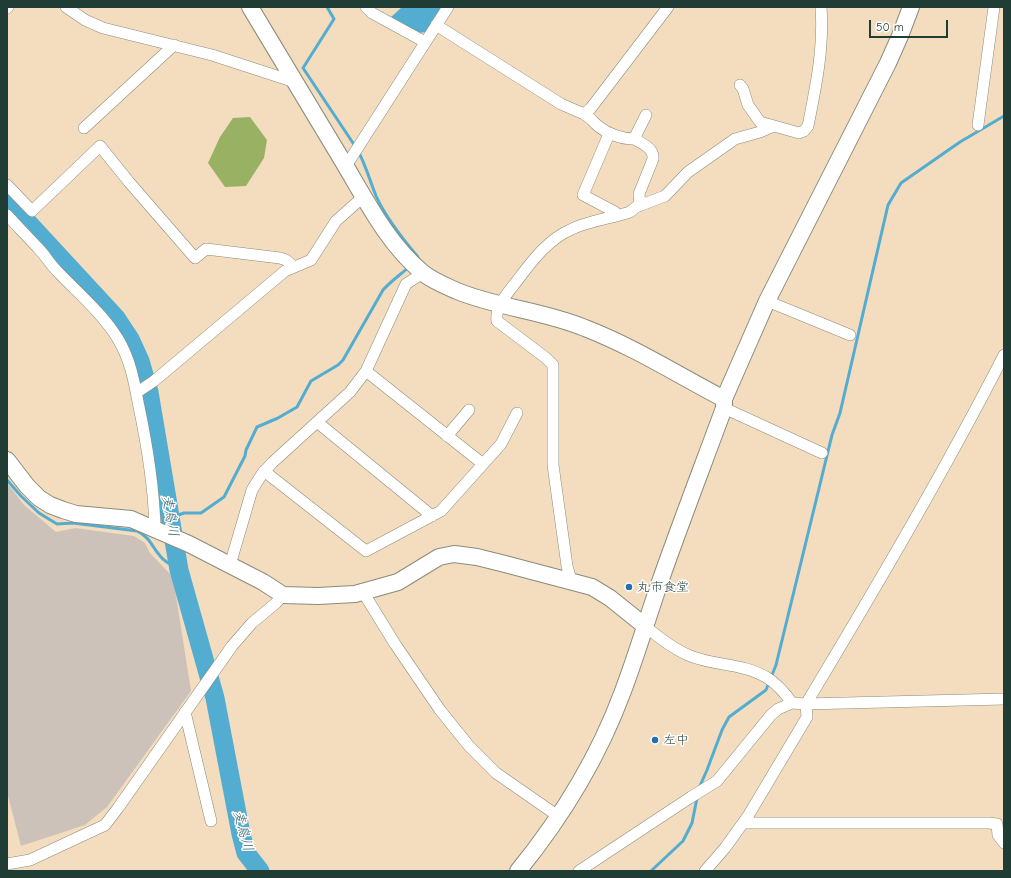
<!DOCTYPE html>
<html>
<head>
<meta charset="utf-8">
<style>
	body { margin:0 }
	#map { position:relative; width:1011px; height:878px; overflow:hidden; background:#f4dcbf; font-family:"Comic Neue",sans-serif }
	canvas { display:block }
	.frame { position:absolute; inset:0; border:8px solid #1f3d34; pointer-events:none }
	.scale { position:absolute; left:869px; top:20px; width:79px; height:18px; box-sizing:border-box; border:2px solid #1f3d34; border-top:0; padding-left:5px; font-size:12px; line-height:14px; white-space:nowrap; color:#1f3d34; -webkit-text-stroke:3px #fff; paint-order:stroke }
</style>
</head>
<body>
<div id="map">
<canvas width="1011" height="878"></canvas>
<div class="frame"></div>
<div class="scale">50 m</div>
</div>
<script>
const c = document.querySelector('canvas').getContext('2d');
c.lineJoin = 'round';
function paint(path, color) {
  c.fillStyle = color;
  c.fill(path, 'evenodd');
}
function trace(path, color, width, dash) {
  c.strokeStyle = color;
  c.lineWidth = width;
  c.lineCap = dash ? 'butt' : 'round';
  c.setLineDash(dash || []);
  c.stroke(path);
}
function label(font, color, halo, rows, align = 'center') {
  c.font = font + ' "Comic Neue","Klee One",sans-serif';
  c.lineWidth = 3;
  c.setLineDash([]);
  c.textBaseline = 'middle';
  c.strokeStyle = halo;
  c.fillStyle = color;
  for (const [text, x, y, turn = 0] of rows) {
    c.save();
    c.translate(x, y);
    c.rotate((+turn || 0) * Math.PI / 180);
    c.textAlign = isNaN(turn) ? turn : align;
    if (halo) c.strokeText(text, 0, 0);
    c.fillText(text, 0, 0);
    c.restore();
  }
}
paint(new Path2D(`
	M7 483 24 505 56 532 75 528 134 536 145 543 150 553 173 577 191 691 107 807 85 825 21 846 7 792Z`), '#cdc2b9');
paint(new Path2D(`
	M250 117 267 140 264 158 246 186 225 187 208 163 220 137 233 118Z`), '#98b162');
paint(new Path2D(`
	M402 7H442L426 32 419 33 390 18Z`), '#53add1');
trace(new Path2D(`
	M327 7 334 19 303 68 355 146
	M359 153C366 166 370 181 376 196 386 218 402 238 418 257L417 258
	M7 480 21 496 39 513 57 524 73 523 137 531C151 538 151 546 161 557 165 562 173 566 179 570
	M170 518 184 513H201L224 497 245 456 246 450 257 427 278 418 297 407 311 381 338 365 343 360 383 290C391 281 400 275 409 267
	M699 788 707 770 722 730 729 717 766 690 776 665 832 435 840 413 888 205 901 183 960 142 1004 116
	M651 871 683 841 692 823 697 798`), '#53add1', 3);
trace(new Path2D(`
	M7 200 116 318 130 339 140 361 149 392 179 570 215 698 241 834 246 853 260 871`), '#53add1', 19);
const street = new Path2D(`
	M66 7 85 20 103 28 212 55 295 82
	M366 7 372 13 425 42
	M7 8 8 7
	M436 25 561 104 584 114 591 108 668 7
	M740 85 743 89 748 105 760 122 799 133 804 131 808 126C816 86 824 48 821 7
	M584 114C590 117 593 122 598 126 608 134 622 139 634 139
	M978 125 994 7
	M84 128 174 45
	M609 134 583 195 615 212 616 216
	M346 166 448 7
	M7 185 32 211 100 146 129 182 195 258 206 249 280 258 286 260 294 267
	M640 205 639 194 653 159C654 148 643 144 634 139L646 115
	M7 215C17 226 28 237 38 248 45 255 50 264 57 271 78 293 102 313 118 339 130 359 134 380 138 402 147 444 154 486 155 529
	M767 301 850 335
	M366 371 483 464
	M136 393 154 381 285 271 311 260 336 221 363 197
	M724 408 822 453
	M317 422 432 516
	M447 436 469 410
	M264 471 366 551 441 511 501 444 517 413
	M230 565 252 490 262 474 273 462 350 392 366 371 406 284 423 273
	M571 581 567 566 553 465V365L546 358 497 321C495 308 506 295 513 286 530 264 546 240 572 229 588 221 612 218 630 212L636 207 665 196 688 172 735 139 760 132 774 126
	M363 592 395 644 440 710 469 746 496 773 558 816
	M645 626C658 637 672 648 688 655 713 666 742 663 766 677 776 683 785 693 792 703L806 704 1004 699
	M185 712 211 821
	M743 823H989L997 824 998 835 1004 843
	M7 864 30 860 105 825 118 808 232 646 252 623 276 603 283 595
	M579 871 691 797 717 781 771 715 778 709 792 703
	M705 871 725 848 748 816 807 717 806 704C875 589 943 474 1004 355`);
const secondary = new Path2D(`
	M250 7C281 58 311 109 342 160 366 200 387 243 423 273 433 281 446 286 457 291 499 308 544 311 585 328 634 347 678 375 724 399
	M7 460 27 486 39 498 50 505 63 510 76 514 131 519 189 544 263 582 283 595 318 596 355 594 398 582 439 557 454 554 477 557 505 564 592 587 610 598 645 626
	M518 871C562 817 599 756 623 691 637 654 648 616 661 579 681 522 703 465 724 408V399L767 301 888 63 900 36 911 7`);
trace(street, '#8a8c7a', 12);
trace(secondary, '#8a8c7a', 18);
trace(street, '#fff', 11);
trace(secondary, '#fff', 16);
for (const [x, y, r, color] of [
	[629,587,4,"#1f6fb2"],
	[655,740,4,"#1f6fb2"]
]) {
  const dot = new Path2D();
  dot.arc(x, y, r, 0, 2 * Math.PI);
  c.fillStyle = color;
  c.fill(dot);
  trace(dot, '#fff', 1.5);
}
label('13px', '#1f3d34', '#fff', [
	["丸市食堂",637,587],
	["左中",663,740]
], 'left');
label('italic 14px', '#31646b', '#fff', [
	["麦鳥川",170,516,80],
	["麦鳥川",243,831,75]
]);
</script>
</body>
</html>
